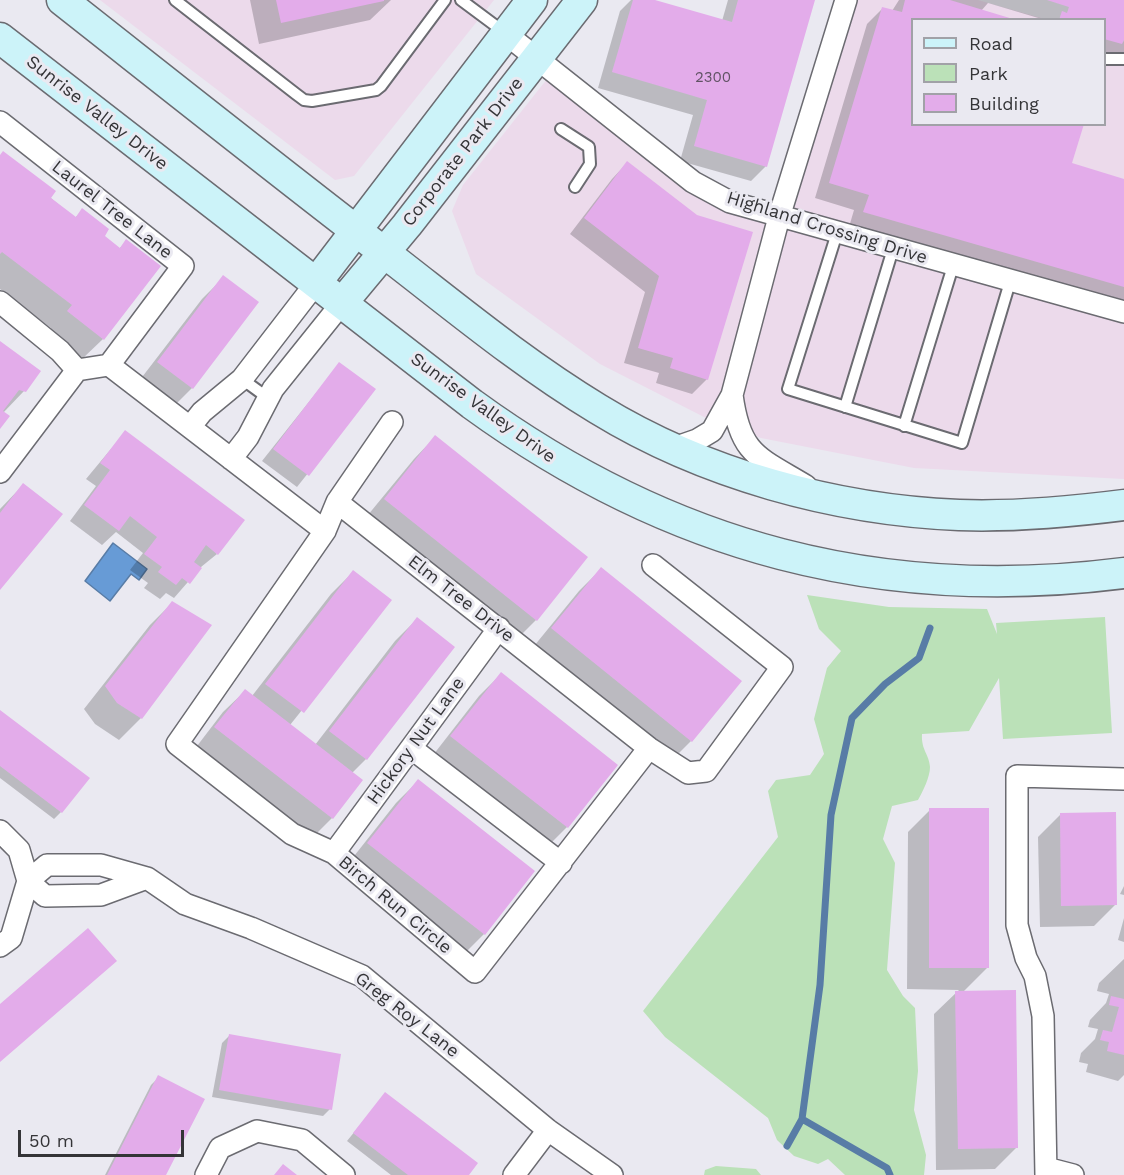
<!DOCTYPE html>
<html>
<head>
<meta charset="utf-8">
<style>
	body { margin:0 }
	#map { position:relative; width:1124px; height:1175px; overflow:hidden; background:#eae9f1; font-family:"Work Sans",sans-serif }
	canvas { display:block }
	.legend { position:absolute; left:911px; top:18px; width:195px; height:108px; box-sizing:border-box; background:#eae9f1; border:2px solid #a1a1a7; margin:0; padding:8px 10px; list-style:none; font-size:18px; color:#343437 }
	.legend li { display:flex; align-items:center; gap:12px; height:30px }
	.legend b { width:30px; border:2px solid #a1a1a7 }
	.scale { position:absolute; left:18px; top:1130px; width:166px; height:27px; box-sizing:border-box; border:3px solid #343437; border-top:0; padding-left:8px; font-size:18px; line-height:21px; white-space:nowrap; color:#343437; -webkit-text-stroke:4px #eae9f1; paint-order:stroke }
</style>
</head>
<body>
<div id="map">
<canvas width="1124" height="1175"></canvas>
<ul class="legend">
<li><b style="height:8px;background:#ccf3f9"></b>Road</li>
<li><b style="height:16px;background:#bbe1b8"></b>Park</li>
<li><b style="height:16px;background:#e3acea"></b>Building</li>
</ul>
<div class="scale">50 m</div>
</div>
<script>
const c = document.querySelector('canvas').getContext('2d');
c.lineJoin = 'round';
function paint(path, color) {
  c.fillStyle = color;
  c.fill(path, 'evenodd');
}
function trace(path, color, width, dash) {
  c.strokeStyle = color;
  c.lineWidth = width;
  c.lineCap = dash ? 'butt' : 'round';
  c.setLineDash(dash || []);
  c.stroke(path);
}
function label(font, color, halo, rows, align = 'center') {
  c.font = font + ' "Work Sans",sans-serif';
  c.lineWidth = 6;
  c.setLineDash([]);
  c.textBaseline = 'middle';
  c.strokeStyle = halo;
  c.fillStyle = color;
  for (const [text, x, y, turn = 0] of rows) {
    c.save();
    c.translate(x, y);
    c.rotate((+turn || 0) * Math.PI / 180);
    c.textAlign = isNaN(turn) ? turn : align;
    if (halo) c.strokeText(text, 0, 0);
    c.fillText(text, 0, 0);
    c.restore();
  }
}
paint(new Path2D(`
	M100 0H494L354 176 335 180Z
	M842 0H978L1045 19 912 20V124H1104L1105 37 1124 42V479L914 468 761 438 704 417 600 364 476 274 452 211 463 185 555 69 716 191 782 211Z`), '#ecdaeb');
paint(new Path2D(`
	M807 595 889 607 987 609 997 634 996 623 1105 617 1112 733 1003 739 999 678 969 731 922 734C921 750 929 754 930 767 930 777 923 791 918 800L892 806 883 839 895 863 887 970 903 996 915 1008 918 1071 914 1110 926 1155 924 1175H845L828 1159 818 1164 794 1156 777 1140 768 1118 665 1037 643 1011 778 837 768 791 776 780 810 775 824 754 814 719 827 668 841 651 819 629Z
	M716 1166 756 1169 761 1175H704L705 1170Z`), '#bbe1b8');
const water = new Path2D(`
	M113 543 147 569 139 580 131 574 110 601 85 581Z`);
paint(water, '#679bd6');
trace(water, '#587ca6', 1.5);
paint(new Path2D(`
	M250 0H391L370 20 259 44Z
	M631 0H649L722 21 728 0H814L766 166 751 181 680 161 693 115 598 88 620 11Z
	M899 0H1124V57L1104 59V20H1045L988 3 981 11 1010 20H912V124L1124 180V300L1103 303 849 227 854 210 815 198 867 24 883 8 892 11Z
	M0 156 75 218 82 210 102 236 119 249 126 241 103 339 81 360 47 334 51 328 0 289Z
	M627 163 707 379 692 394 656 383 659 373 624 363 645 292 570 234 612 179Z
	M224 277 257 303 192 388 170 410 136 385 202 299Z
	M0 343 24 391 3 413 0 426Z
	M339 364 374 390 297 487 262 461Z
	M125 432 217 554 201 567 174 598 166 593 160 599 144 588 148 583 130 570 143 553 116 532 102 545 70 521 96 486 86 479Z
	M435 437 586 558 536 620 514 642 363 521 414 459Z
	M23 485 0 588V509Z
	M601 569 691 741 669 763 530 651 579 591Z
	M353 572 390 600 290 725 315 745 395 641 417 619 453 647 366 759 352 773 361 780 332 818 310 840 194 750 223 712 245 691 252 696 331 594Z
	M172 603 141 718 119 740 95 724 84 709 150 625Z
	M501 674 616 765 567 827 545 849 430 759 479 696Z
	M0 712 61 812 54 819 0 778Z
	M418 781 533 872 484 934 462 956 347 865 396 803Z
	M930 810 987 968 963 992 1017 1147 995 1169 936 1170 934 1014 959 990 907 989 908 832Z
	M1060 815 1116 904 1094 926 1040 927 1038 837Z
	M1124 886V895L1120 894Z
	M1124 918V942L1118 940Z
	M1124 959V1075L1118 1081 1086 1072 1088 1064 1079 1062 1081 1053 1095 1039 1098 1029 1088 1027 1090 1020 1106 1003 1109 994 1097 991 1099 983Z
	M229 1036 330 1109 323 1116 212 1097 222 1043Z
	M159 1077 164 1175H105L151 1085Z
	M385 1094 467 1175H391L347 1141Z`), '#0003');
trace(new Path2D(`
	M787 1146 802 1119
	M890 1175 887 1168 802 1119 820 985 831 815 852 718 885 684 919 658 930 628`), '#587ca6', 7);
paint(new Path2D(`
	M276 0H384V1L281 23Z
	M633 0H655L732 22 738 0H815L767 167 694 146 707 100 612 72Z
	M905 0H950L1013 19 912 20V124H1084L1072 163 1124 179V287L863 212 869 195 829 183 882 7 902 12Z
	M1047 0H1124V40L1122 44 1104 39V20H1059L1062 11 1067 13 1069 7Z
	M3 151 56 191 51 198 76 217 82 208 109 229 105 236 120 248 126 239 161 266 104 340 67 311 72 305 2 252 0 254V155Z
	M627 161 697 215 753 232 708 380 670 368 673 358 638 348 659 276 584 218Z
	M223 275 259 302 193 389 157 362Z
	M0 341 41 371 26 392 19 390 3 411 10 416 0 429Z
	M339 362 376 389 309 476 273 449Z
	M125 430 245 520 218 555 206 545 194 562 202 568 190 584 182 578 176 585 158 572 162 567 144 554 157 537 130 516 119 531 84 505 110 470 100 463Z
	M435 435 588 557 537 621 384 499Z
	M23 483 63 514 0 590V513Z
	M601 567 742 681 692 742 551 628Z
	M353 570 392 600 304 713 265 684Z
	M172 601 212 625 142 719 117 703 105 686Z
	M417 617 455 647 367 760 329 731Z
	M501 672 618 765 568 828 450 736Z
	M245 689 363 780 333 819 214 727Z
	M0 710 90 778 62 813 0 766Z
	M418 779 535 871 485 935 367 843Z
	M929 808H989V968H929Z
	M1116 812 1117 905 1061 906 1060 813Z
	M88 928 117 961 0 1062V1004Z
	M1016 990 1018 1148 958 1149 955 991Z
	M1111 996 1124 999V1055L1107 1051 1109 1042 1100 1040 1103 1030 1112 1032 1119 1007 1109 1005Z
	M229 1034 341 1054 332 1110 219 1090Z
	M158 1075 205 1099 166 1175H107Z
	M385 1092 478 1163 469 1175H408L353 1133Z
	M283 1164 297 1175H274Z`), '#e3acea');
const lane = new Path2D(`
	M175 0 296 94 304 100 312 101 376 90 381 86 445 0
	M461 0 504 32
	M1104 59H1124
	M561 129 589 147 590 164 575 187
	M837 233 788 389 962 443 1010 282
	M242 379 268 398
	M845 407 893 249
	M904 426 953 266`);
const street = new Path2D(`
	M506 34 693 182 730 202 1124 312
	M0 122 183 266 109 365
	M0 302 60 351 77 370 109 365 325 531
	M732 395C740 455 758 457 806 486
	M190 427 202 412 242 379 316 283
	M674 448 697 440 712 431 732 395 779 217 846 0
	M231 459 248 437 273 389 342 303
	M0 472 77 370
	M337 502 392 422
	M411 748 561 863
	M649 748 475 972 334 853 292 834 177 744 325 531 337 502 649 748 688 773 706 771 782 667 653 565
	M0 831 19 850 28 881 45 896 101 895 147 878
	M334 853 499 628
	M28 881 47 865H101L147 878 185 904 251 928 362 976 548 1130 612 1175
	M0 946 11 938 28 881
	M1046 1168 1073 1175
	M206 1175 220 1148 257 1131 302 1140 344 1175
	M514 1175 548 1130
	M1046 1175 1043 1016 1035 976 1026 958 1017 925V776L1124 779`);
const secondary = new Path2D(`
	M62 0C170 85 277 170 385 253 455 307 522 363 598 409 704 474 835 510 959 515 1014 517 1069 512 1124 505
	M0 38 472 404C670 548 881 604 1124 573
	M316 283 532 0
	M342 303 407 225 582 0`);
trace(lane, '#6b6b71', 14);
trace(street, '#6b6b71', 24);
trace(secondary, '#6b6b71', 33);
trace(lane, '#fff', 10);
trace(street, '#fff', 21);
trace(secondary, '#ccf3f9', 30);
label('15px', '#605264', null, [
	["2300",713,78]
]);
label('18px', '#343437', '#eae9f1', [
	["Sunrise Valley Drive",97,113,38],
	["Corporate Park Drive",463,152,-52],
	["Laurel Tree Lane",112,210,38],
	["Highland Crossing Drive",827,228,17],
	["Sunrise Valley Drive",483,408,36],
	["Elm Tree Drive",461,599,38],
	["Hickory Nut Lane",416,741,-54],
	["Birch Run Circle",395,905,40],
	["Greg Roy Lane",407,1015,38]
]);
</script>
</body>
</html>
